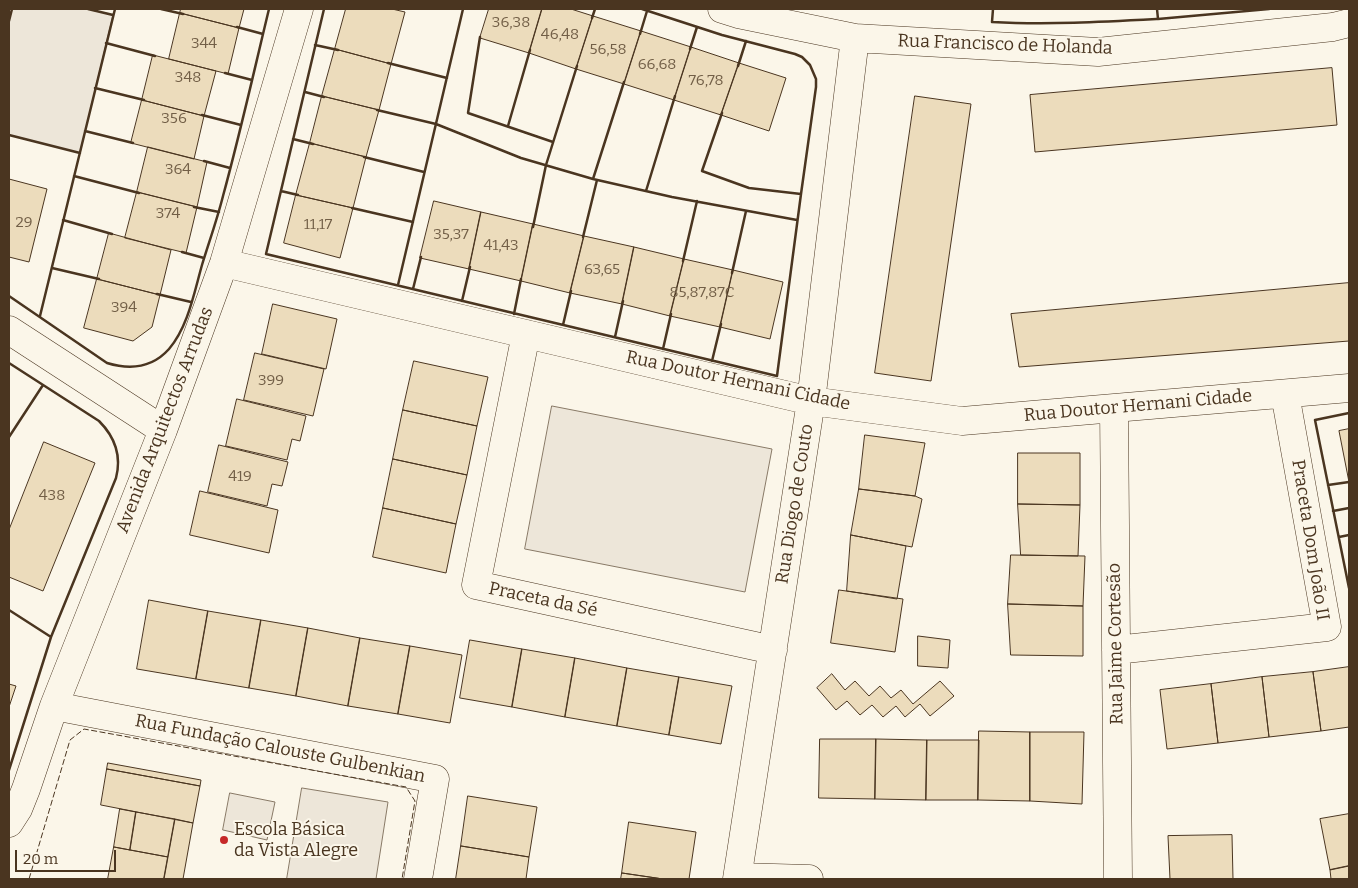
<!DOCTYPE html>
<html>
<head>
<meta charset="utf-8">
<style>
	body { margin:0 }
	#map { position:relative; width:1358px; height:888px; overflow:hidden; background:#fbf6e9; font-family:Bitter,serif }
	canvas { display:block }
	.frame { position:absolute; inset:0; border:10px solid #4a3520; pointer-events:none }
	.scale { position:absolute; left:15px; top:850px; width:101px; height:22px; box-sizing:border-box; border:2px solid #4a3520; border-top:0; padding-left:6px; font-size:15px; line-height:18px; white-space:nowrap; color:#4a3520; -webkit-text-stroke:4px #fbf6e9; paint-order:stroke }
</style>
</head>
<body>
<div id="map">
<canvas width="1358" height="888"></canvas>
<div class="frame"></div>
<div class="scale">20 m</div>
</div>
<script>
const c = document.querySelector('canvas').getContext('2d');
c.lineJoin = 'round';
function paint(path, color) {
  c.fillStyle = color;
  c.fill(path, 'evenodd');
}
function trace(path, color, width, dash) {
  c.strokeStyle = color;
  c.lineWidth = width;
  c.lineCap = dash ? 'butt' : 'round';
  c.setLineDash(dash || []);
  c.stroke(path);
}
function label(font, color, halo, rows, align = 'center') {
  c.font = font + ' Bitter,serif';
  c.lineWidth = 4;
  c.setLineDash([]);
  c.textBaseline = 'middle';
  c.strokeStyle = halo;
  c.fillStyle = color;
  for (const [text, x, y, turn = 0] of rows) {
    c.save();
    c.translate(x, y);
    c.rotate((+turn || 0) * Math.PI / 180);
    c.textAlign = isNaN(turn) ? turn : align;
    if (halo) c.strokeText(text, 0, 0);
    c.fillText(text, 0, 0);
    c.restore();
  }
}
const green = new Path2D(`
	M12 9H88L113 15 80 153 9 135V21Z
	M552 406 772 449 745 592 525 549Z
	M302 788 388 802 376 879H287Z
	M230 793 275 802 267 840 223 830Z`);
paint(green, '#ede6d9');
trace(green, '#887966', 1);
const building = new Path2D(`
	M181 9H244L239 28 180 13Z
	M346 9H392L405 12 391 64 335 49Z
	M489 9H542L529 53 480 38Z
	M542 9H571L593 16 576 69 529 53Z
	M180 13 239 28 228 74 169 59Z
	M593 16 641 31 624 84 576 69Z
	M641 31 691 47 674 100 624 84Z
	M691 47 739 63 721 115 674 100Z
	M335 49 391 64 379 110 322 96Z
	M153 55 216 71 204 116 142 100Z
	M739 63 786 78 769 131 721 115Z
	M1332 68 1337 125 1035 152 1030 95Z
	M322 96 379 110 366 157 310 143Z
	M915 96 971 104 931 381 875 373Z
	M142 100 204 116 194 159 131 143Z
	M310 143 366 157 353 208 296 195Z
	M148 147 207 162 197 207 137 192Z
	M9 179 47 189 29 262 9 257Z
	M137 192 197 207 186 253 125 238Z
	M296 195 353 208 340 258 284 243Z
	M434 201 481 212 469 269 420 258Z
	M481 212 533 224 521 281 469 269Z
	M533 224 584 236 570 293 521 281Z
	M109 233 171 250 160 295 97 279Z
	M584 236 634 247 622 304 570 293Z
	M634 247 684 259 670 316 622 304Z
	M684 259 733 270 720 327 670 316Z
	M733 270 783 282 770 339 720 327Z
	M97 279 160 295 152 327 133 341 84 328Z
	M1349 283V341L1019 367 1011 314Z
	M273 304 337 319 326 369 262 354Z
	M255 353 324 369 313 416 244 400Z
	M414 361 488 377 477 426 403 410Z
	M237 399 306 416 300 441 292 439 287 460 226 446Z
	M403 410 477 426 467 475 393 459Z
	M1349 429V482L1339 431Z
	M865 435 925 443 915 496 859 489Z
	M44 442 95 463 43 591 9 577V530Z
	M219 445 288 462 282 486 272 484 267 506 208 492Z
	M1018 453H1080V505L1018 504Z
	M393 459 467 475 456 524 383 508Z
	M859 489 915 496 922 499 912 547 851 535Z
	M200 491 278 510 269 553 190 535Z
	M1018 504 1080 505 1078 556 1021 555Z
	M383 508 456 524 446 573 373 557Z
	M851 535 906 546 897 599 847 591Z
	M1011 555 1085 556 1083 606 1008 604Z
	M839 590 903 599 895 652 831 643Z
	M149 600 208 611 196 679 137 669Z
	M1008 604 1083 606V656L1011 655Z
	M208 611 261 620 249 688 196 679Z
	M261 620 308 628 296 696 249 688Z
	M308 628 360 638 348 706 296 696Z
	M918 636 950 640 948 668 918 666Z
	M360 638 410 646 398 714 348 706Z
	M470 640 522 649 512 707 460 698Z
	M410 646 462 655 450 723 398 714Z
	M522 649 575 658 565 717 512 707Z
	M575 658 627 668 617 726 565 717Z
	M1349 667V727L1321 731 1313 672Z
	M627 668 679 677 669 735 617 726Z
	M1313 672 1321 731 1269 737 1262 677Z
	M832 674 845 690 855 681 869 696 880 686 891 698 901 690 913 704 940 681 954 696 930 716 920 704 905 717 896 706 883 717 872 705 860 715 847 701 836 710 817 688Z
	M679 677 732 686 721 744 669 735Z
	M1262 677 1269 737 1218 743 1211 684Z
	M9 684 16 686 9 707Z
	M1211 684 1218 743 1167 749 1160 690Z
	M979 731 1030 732V801L978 800Z
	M1030 732H1084L1082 804 1030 801Z
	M820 739H876L875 799 819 798Z
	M876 739 927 740 926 800 875 799Z
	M927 740H979L978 800H926Z
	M108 763 201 780 200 786 107 769Z
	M107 769 200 786 193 823 101 805Z
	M468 796 537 807 529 857 461 846Z
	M120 809 136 812 130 850 114 847Z
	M136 812 175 819 168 857 130 850Z
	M1349 814V866L1330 870 1320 819Z
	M175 819 193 823 183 879H164Z
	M629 822 696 832 689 879H663L622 873Z
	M1232 835 1233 879H1170L1168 836Z
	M461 846 529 857 526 879H456Z
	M114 847 168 857 164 879H108Z
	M1349 866V879H1331L1330 870Z
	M622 873 663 879H621Z`);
paint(building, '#ecdcbc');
trace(building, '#4a3520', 1);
const street = new Path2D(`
	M722 9 738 14 855 38 1098 52 1333 27 1349 23
	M224 263 811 401 962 421 1349 388
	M9 330 163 430
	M526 334 476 585 773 650
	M1114 408 1118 879
	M1116 650 1327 627 1285 394
	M54 706 435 779 418 879
	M9 823 18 809 26 789 54 706 163 430 224 263 299 9
	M738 877 809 879
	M737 879 811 401 855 38`);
trace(street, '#4a3520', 29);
trace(street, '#fbf6e9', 28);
trace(new Path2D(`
	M29 879 70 740 84 729 406 787 415 801 402 879`), '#4a3520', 1, [6, 2.5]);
trace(new Path2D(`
	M88 9 113 15
	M161 9 183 14
	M324 9 266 254 777 376 801 194 816 87V79L810 65 802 57 795 54 722 35 642 9
	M993 9 992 22C1047 25 1102 22 1158 19L1157 9
	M592 18 595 9
	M1158 19 1269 9
	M9 21 12 9
	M237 27 263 34
	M640 34 647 11
	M480 37 468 113 553 142
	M106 43 155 56
	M315 45 338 50
	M690 49 697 27
	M388 63 447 78
	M738 66 746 41
	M225 73 252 80
	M95 88 144 100
	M305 92 324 97
	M377 110 436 124 521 158 593 179 672 197 797 220
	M722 113 702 171 749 188 801 194
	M202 115 241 125
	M508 126 530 50
	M85 131 133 143
	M9 135 80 153
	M293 139 313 144
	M364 157 424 172
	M204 161 230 168
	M74 176 139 193
	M593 179 624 82
	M281 191 298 195
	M646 191 675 96
	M194 207 219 212
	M352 208 413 222
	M63 220 112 234
	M533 227 546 165 577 66
	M583 237 597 180
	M182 252 204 258
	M683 261 697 201
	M52 268 99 279
	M732 273 746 211
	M398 285 463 9
	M413 289 421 257
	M157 294 191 302
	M9 296 107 363C130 370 152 368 169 349 188 327 194 293 202 265 209 242 217 220 223 196 240 134 254 71 269 9
	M462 301 470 267
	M514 314 521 279
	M40 316 115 9
	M563 325 571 291
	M615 337 623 301
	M663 349 671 314
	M712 361 721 324
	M9 363 99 421C115 437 122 455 116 478L51 637 9 770
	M1349 413 1315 420 1349 588
	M9 437 43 385
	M1328 485 1349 482
	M1333 511 1349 508
	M1339 537 1349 535
	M9 610 51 637`), '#4a3520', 2.5);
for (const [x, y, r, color] of [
	[224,840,5,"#c62828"]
]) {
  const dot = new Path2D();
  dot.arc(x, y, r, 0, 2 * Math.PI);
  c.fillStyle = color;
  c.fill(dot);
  trace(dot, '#fbf6e9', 2);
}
label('15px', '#725f47', null, [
	["36,38",511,23],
	["46,48",560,35],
	["344",204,44],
	["56,58",608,50],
	["66,68",657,65],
	["348",188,78],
	["76,78",706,81],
	["356",174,119],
	["364",178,170],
	["374",168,214],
	["29",24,223],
	["11,17",318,225],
	["35,37",451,235],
	["41,43",501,246],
	["63,65",602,270],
	["85,87,87C",702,293],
	["394",124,308],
	["399",271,381],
	["419",240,477],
	["438",52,496]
]);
label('18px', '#4a3520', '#fbf6e9', [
	["Rua Francisco de Holanda",1005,45,2],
	["Rua Doutor Hernani Cidade",738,381,12],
	["Rua Doutor Hernani Cidade",1138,406,-5],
	["Avenida Arquitectos Arrudas",165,420,-69],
	["Rua Diogo de Couto",795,504,-81],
	["Praceta Dom João II",1310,540,81],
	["Praceta da Sé",543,600,12],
	["Rua Jaime Cortesão",1116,644,-91],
	["Rua Fundação Calouste Gulbenkian",280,749,11]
]);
label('18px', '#4a3520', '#fbf6e9', [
	["Escola Básica",234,830],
	["da Vista Alegre",234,851]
], 'left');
</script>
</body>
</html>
